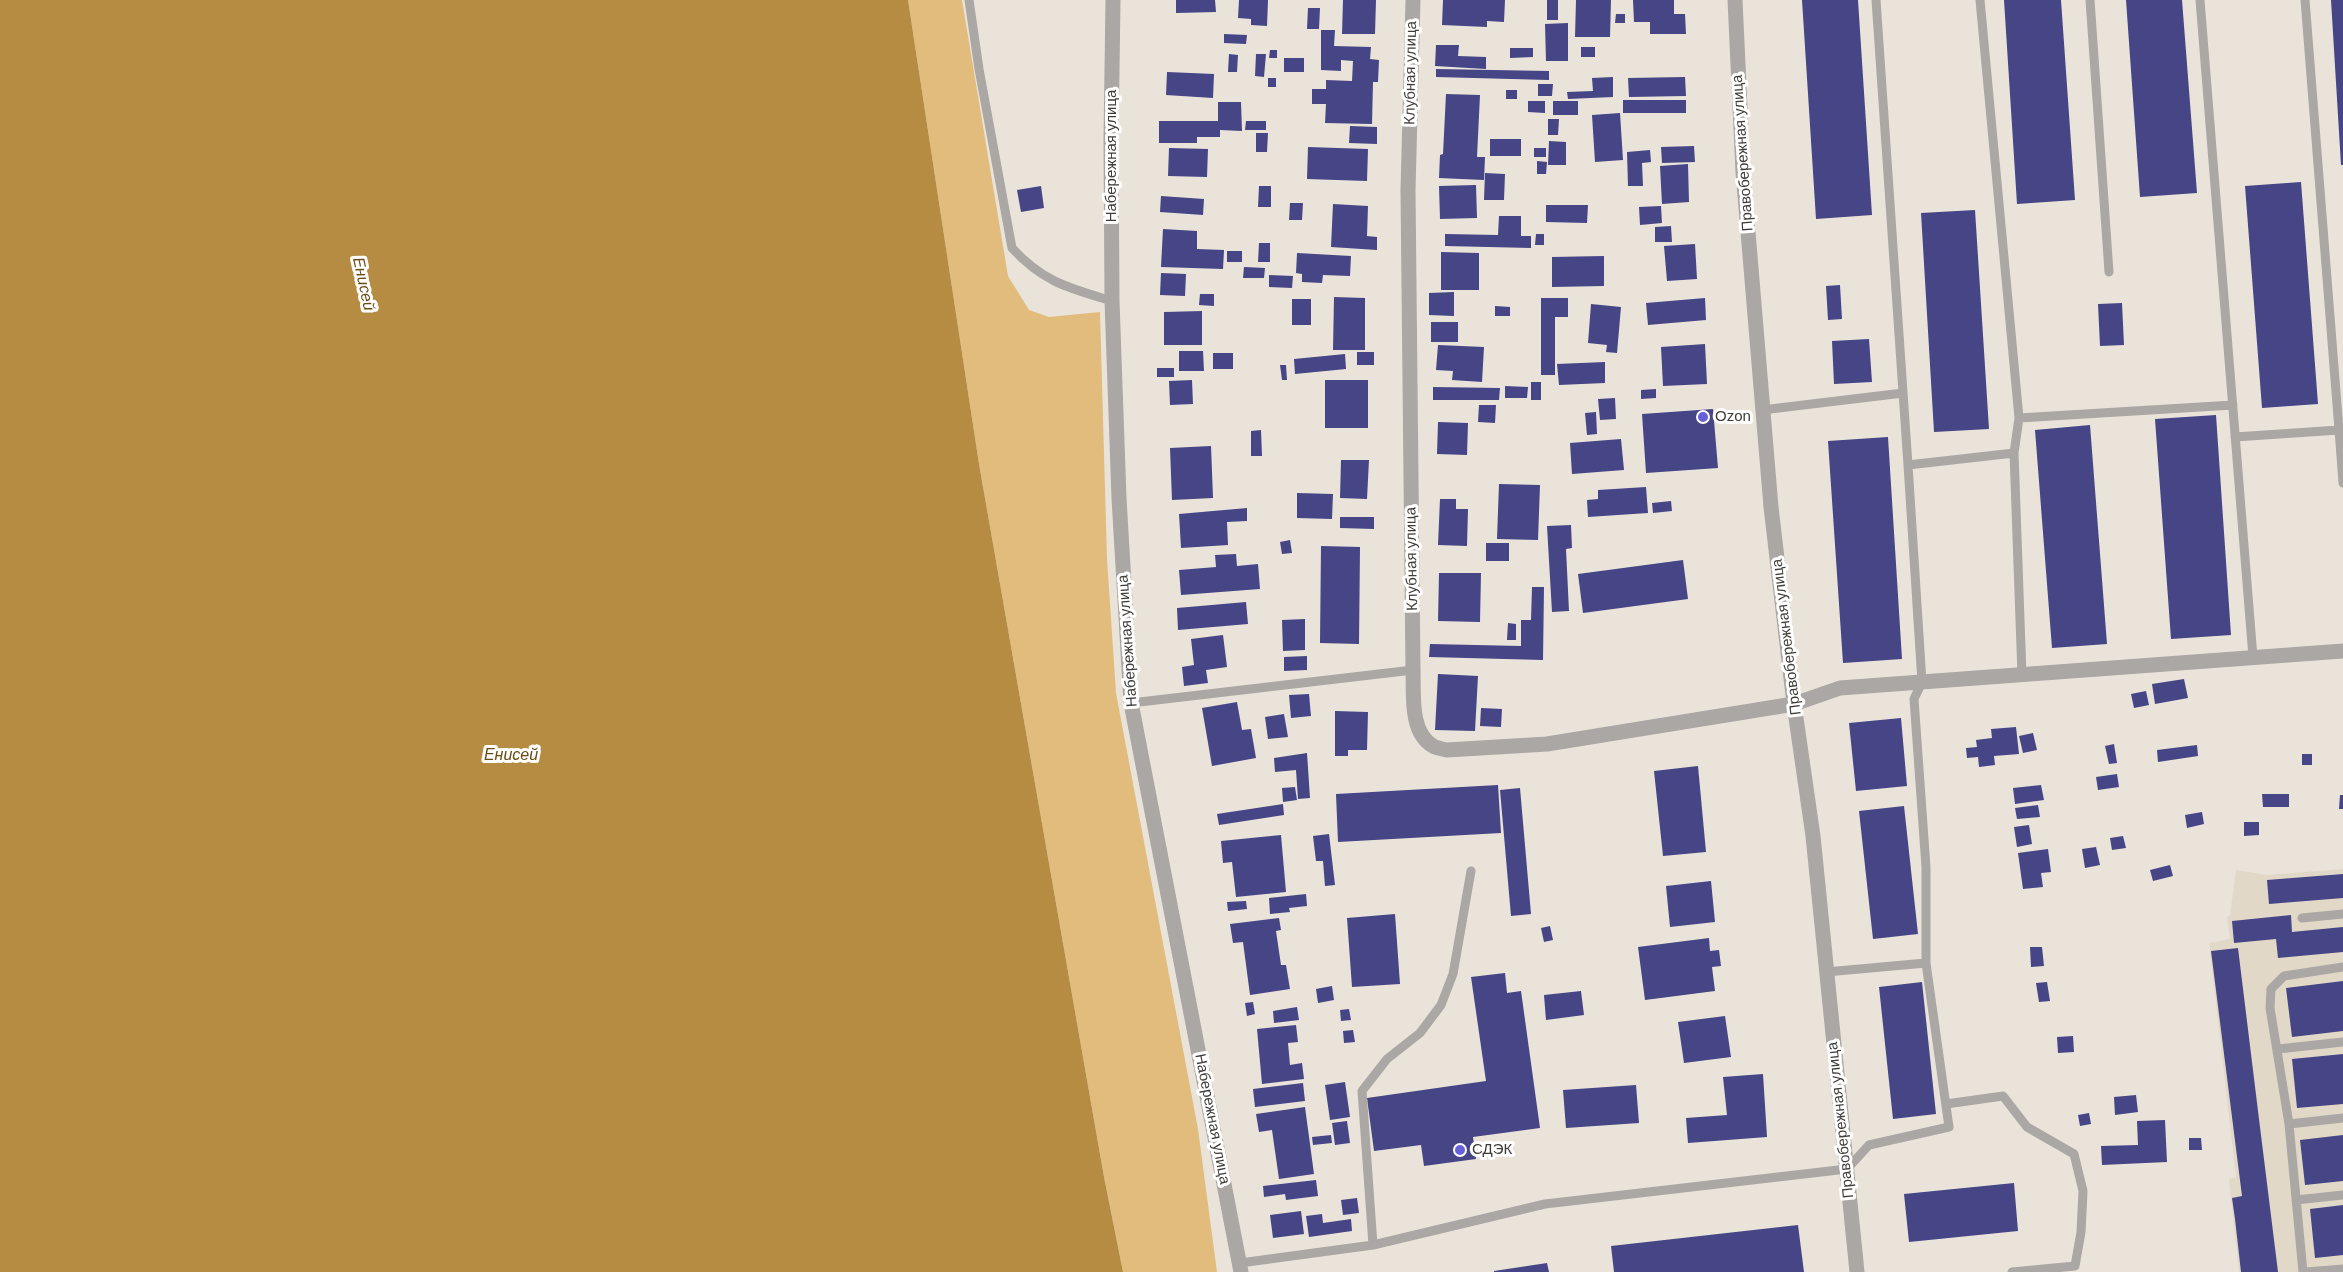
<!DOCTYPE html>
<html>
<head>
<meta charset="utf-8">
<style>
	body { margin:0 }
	canvas { display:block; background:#e9e3da }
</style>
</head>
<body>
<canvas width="2343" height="1272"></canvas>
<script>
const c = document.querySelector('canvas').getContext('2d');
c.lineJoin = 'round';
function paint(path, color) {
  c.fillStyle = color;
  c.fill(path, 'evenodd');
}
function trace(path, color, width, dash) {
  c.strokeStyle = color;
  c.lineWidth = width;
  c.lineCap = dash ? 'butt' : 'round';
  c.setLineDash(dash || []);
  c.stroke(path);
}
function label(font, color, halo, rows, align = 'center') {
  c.font = font + ' Helvetica,sans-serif';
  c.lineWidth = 6;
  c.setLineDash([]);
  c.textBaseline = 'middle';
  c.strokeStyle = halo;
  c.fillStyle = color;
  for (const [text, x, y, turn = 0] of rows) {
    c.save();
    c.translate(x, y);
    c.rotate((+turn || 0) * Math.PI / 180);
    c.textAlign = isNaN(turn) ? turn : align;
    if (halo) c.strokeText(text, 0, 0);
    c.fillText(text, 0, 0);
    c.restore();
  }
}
paint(new Path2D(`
	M2343 869V1272H2239L2229 1179 2236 1177 2209 943 2230 939 2227 917 2230 915 2236 870 2267 875Z`), '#e2d8c8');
paint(new Path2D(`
	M908 0H962L1008 276 1029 310 1049 317 1100 312 1107 559 1116 693 1198 1129 1217 1272H1123L1104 1177 979 464Z`), '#e2bc7d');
paint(new Path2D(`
	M0 0H908L979 464 1104 1177 1123 1272H0Z`), '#b68b42');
paint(new Path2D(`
	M1176 0H1215L1216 12 1176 13Z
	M1239 0H1268L1267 26 1251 25V19L1238 18Z
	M1343 0H1376L1375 34H1342Z
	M1443 0H1505L1504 22 1487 21V27L1442 25Z
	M1547 0H1558V20H1547Z
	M1576 0H1611L1610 37H1575Z
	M1633 0H1674V14H1685L1686 34H1650V22H1634Z
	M1802 0H1858L1872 215 1816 219Z
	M2004 0H2061L2075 200 2017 204Z
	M2126 0H2182L2197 193 2140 197Z
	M2331 0H2343V165H2341Z
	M1308 8H1320L1319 29H1307Z
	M1616 14H1625V23H1615Z
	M1568 23V61H1546L1545 24Z
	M1321 30H1335L1334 46 1371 47 1370 59 1379 60 1378 82H1373L1372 124 1325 123 1326 104H1312V89H1326V80L1352 81 1353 61 1341 60V71L1321 70Z
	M1224 34 1247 35 1246 44 1224 43Z
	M1436 45H1459L1458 56 1486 57V69L1435 66Z
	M1581 47H1595V57H1581Z
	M1510 48H1533V57L1510 58Z
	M1270 50H1277V58H1269Z
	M1229 54 1238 55 1237 72H1228Z
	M1256 54H1266L1264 77 1255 76Z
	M1284 58H1304V72H1284Z
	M1436 69 1549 71V80L1436 77Z
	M1167 72 1214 74 1213 98 1166 95Z
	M1613 77V97L1568 99 1567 92 1593 91 1592 78Z
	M1685 77 1686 96 1629 97 1628 78Z
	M1268 78H1276V87H1268Z
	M1538 84H1553L1552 96H1538Z
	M1506 90H1517V99H1506Z
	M1446 94 1480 95 1477 157H1485L1484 180 1439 178 1440 155 1443 154Z
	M1623 100H1686V113H1623Z
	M1528 101H1545V113L1528 112Z
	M1553 101H1578V115H1553Z
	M1218 102H1241L1242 131 1220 130V137H1197V143H1159V121H1218Z
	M1620 113 1623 160 1595 162 1592 115Z
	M1548 119H1559L1558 135H1548Z
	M1246 121H1266V130H1245Z
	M1350 126 1377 127V144L1349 143Z
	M1256 133H1268L1267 152H1256Z
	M1490 139H1521V156H1490Z
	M1549 141 1566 142V165H1548Z
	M1694 146 1695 162 1662 163 1661 147Z
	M1308 147 1368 149 1367 181 1307 179Z
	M1169 148 1208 149 1207 177 1168 176Z
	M1534 148H1546V157H1534Z
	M1650 150 1651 162 1642 163 1643 186H1628L1627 152Z
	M1537 161 1547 162 1546 174H1537Z
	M1688 164 1689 202 1662 204 1660 166Z
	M1485 173 1505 174 1504 200H1484Z
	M2301 182 2318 404 2262 408 2245 186Z
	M1476 185 1477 218 1440 219 1439 186Z
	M1041 186 1044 208 1021 212 1017 190Z
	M1259 186H1271V207H1258Z
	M1161 196 1204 199 1203 215 1160 212Z
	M1290 203H1303L1302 220H1289Z
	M1333 204 1368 206 1367 236 1377 237V250L1331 247Z
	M1546 205H1588L1587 223 1546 222Z
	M1661 206 1662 223 1640 225 1639 207Z
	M1975 210 1989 429 1934 432 1921 213Z
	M1499 216H1521V236H1531V248L1445 246V234L1498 235Z
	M1671 226 1672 242H1655V227Z
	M1163 229 1197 231V249L1224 250 1223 269 1161 267Z
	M1536 234H1544V245H1535Z
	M1259 243H1270V262H1258Z
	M1695 244 1697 279 1667 281 1664 246Z
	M1227 251H1242V262H1227Z
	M1441 252 1479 253V290H1441Z
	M1297 253 1351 256 1350 276 1323 275 1322 283 1302 282V274L1296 273Z
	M1604 256V286L1552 287V257Z
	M1244 267 1265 268 1264 278H1243Z
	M1161 273 1186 274 1185 296 1160 295Z
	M1269 275 1293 276 1292 288 1269 287Z
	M1840 285 1842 319 1828 320 1826 286Z
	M1454 292V316L1429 315V293Z
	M1200 294H1214V306L1199 305Z
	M1334 297 1365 298V350H1333Z
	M1541 298H1568V317H1555V375H1541Z
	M1705 298 1706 320 1648 325 1646 303Z
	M1292 299H1311V325H1292Z
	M2122 303 2124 345 2100 346 2098 304Z
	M1591 304 1621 307 1617 353 1606 352 1607 345 1588 343Z
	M1495 306 1510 307V316H1495Z
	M1202 311V345H1164V312Z
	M1431 322H1458V342H1431Z
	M1869 339 1872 382 1834 384 1832 341Z
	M1705 344 1707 384 1663 386 1661 347Z
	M1438 345 1484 347 1482 382 1452 380 1453 371 1436 370Z
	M1179 351H1203L1204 371H1179Z
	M1357 352H1374V365H1357Z
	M1213 353H1233V369H1213Z
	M1345 354 1346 369 1295 374 1294 359Z
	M1605 362V383L1559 385 1557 364Z
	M1280 365H1286L1287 380H1282Z
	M1157 368H1174V377H1157Z
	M1192 380 1193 404 1170 405 1169 381Z
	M1325 380H1368V428H1325Z
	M1531 382H1541V400H1531Z
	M1505 386 1528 387 1527 398H1505Z
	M1433 387 1500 388 1499 400H1433Z
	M1656 389V398L1641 399V390Z
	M1615 398 1616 419 1600 420 1598 399Z
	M1479 405H1496L1495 423 1478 422Z
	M1713 409 1718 468 1646 473 1642 414Z
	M1596 412 1597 434 1587 435 1585 413Z
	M2216 415 2231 635 2171 639 2155 419Z
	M1438 422 1468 423 1467 455 1437 454Z
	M2090 425 2107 644 2052 648 2035 430Z
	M1261 430 1262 456H1251V431Z
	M1888 437 1902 659 1843 663 1828 441Z
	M1621 439 1624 470 1572 474 1570 443Z
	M1211 446 1213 498 1172 500 1170 448Z
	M1341 460H1369L1367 499 1340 498Z
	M1499 484 1540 485 1538 540 1497 539Z
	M1646 487 1648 513 1588 517 1587 500 1598 499V490Z
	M1297 493 1333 494 1332 519 1297 518Z
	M1440 499H1456V509H1468L1467 546 1438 545Z
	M1671 501 1672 511 1653 513 1652 503Z
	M1247 508V521L1227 522 1228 545 1181 548 1179 514Z
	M1340 517H1374V529L1340 528Z
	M1571 525 1572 548 1566 549 1569 611 1552 612 1547 526Z
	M1290 540 1292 553 1282 554 1280 542Z
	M1486 543H1509V561H1486Z
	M1321 546 1360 547 1359 644 1320 643Z
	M1236 554 1237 566 1258 564 1260 589 1181 595 1179 570 1216 567 1215 555Z
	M1683 560 1688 599 1583 613 1578 574Z
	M1439 573H1481L1480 622 1438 621Z
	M1532 587H1544L1543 660 1429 657 1430 644 1521 646V620H1531Z
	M1246 602 1248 624 1178 630 1177 608Z
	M1305 619V650L1283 651 1282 620Z
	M1508 623 1516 624V640H1507Z
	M1223 635 1227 667 1206 670 1208 683 1184 686 1182 667 1194 665 1191 639Z
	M1307 656V670L1284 671V657Z
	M1438 674 1478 676 1475 731 1435 730Z
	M2184 679 2188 698 2155 704 2152 684Z
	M2146 691 2149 705 2134 708 2131 694Z
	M1309 694 1311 716 1291 718 1289 695Z
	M1237 702 1242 730 1251 729 1256 758 1212 766 1202 708Z
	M1481 708 1502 709 1501 727 1480 726Z
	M1335 711 1368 712 1367 750H1348V756H1335Z
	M1284 714 1288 737 1268 739 1265 717Z
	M1901 718 1907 786 1856 791 1849 723Z
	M2016 727 2019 754 1994 756 1995 765 1979 767 1978 757 1967 758 1966 748 1977 747 1976 740 1992 738 1991 729Z
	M2033 733 2037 750 2023 753 2019 736Z
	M2114 744 2117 763 2109 764 2105 746Z
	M2197 745 2198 756 2158 762 2157 750Z
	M1307 753 1310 798 1298 799 1296 770 1275 772 1274 758Z
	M2302 754H2312V765H2302Z
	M1698 766 1706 852 1663 856 1654 771Z
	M2117 774 2119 787 2098 790 2096 777Z
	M1498 785 1501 833 1338 842 1336 794Z
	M2041 785 2044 800 2015 804 2013 788Z
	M1295 787 1297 800 1283 802 1282 788Z
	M1520 788 1531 914 1511 916 1500 790Z
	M2262 794H2289V807H2263Z
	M2340 795H2343V809H2339Z
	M1283 804 1284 815 1219 825 1217 814Z
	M2038 805 2040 817 2017 819 2015 808Z
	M1904 806 1918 934 1873 939 1859 811Z
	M2202 812 2204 824 2187 828 2185 815Z
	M2244 822H2259V835L2244 836Z
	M2029 825 2032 844 2017 847 2014 827Z
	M1329 834 1335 885 1325 886 1323 861H1316L1313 836Z
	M1281 835 1286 892 1236 897 1232 862 1223 863 1221 841Z
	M2123 836 2126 848 2112 850 2110 838Z
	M2096 847 2100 865 2085 868 2082 849Z
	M2048 849 2051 872 2041 873 2043 887 2023 889 2018 853Z
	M2170 865 2173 876 2153 881 2150 870Z
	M2343 874V898L2269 904 2267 880Z
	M1711 881 1715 922 1670 927 1666 886Z
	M1306 894 1307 906 1289 908 1290 912 1270 914 1269 898Z
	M1246 901 1247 909 1228 911 1227 902Z
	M1395 914 1400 984 1352 987 1347 918Z
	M2291 915 2292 932 2343 927V952L2278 958 2276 939 2234 943 2232 921Z
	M1279 918 1281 930 1276 931 1281 965H1286L1290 989 1250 995 1243 942 1233 943 1230 924Z
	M1550 926 1553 940 1544 942 1541 928Z
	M1709 938 1710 951 1719 950 1721 966 1712 967 1715 991 1645 1000 1638 947Z
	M2030 947H2042L2044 966 2031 967Z
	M2238 948 2258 1111 2278 1272H2241L2235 1219 2232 1198 2242 1196 2211 951Z
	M1505 973 1507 993 1521 991 1540 1128 1473 1137 1476 1159 1424 1166 1421 1145 1374 1151 1367 1098 1486 1081 1471 977Z
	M2343 981V1031L2292 1037 2286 988Z
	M1922 982 1936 1114 1893 1119 1879 987Z
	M2047 982 2050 1001 2039 1002 2036 983Z
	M1332 986 1334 1000 1318 1003 1316 989Z
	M1581 991 1584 1015 1546 1020 1544 995Z
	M1253 1002 1255 1014 1247 1016 1245 1003Z
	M1297 1007 1299 1020 1274 1023 1273 1011Z
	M1349 1009 1351 1020 1341 1021 1340 1010Z
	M1725 1016 1731 1057 1684 1063 1678 1022Z
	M1296 1025 1298 1042 1288 1043 1290 1065 1302 1063 1304 1079 1262 1084 1257 1029Z
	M1353 1030 1355 1042 1344 1043 1343 1031Z
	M2073 1036 2074 1052 2058 1053 2057 1037Z
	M2343 1054V1104L2297 1108 2292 1059Z
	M1763 1074 1767 1137 1688 1143 1686 1118 1727 1115 1723 1077Z
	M1345 1082 1350 1117 1330 1120 1325 1085Z
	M1303 1083 1305 1101 1255 1107 1253 1089Z
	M1636 1085 1639 1123 1566 1128 1563 1090Z
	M2136 1095 2138 1112 2115 1115 2114 1097Z
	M1305 1107 1314 1174 1279 1179 1272 1130 1259 1132 1256 1114Z
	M2089 1113 2091 1124 2080 1126 2078 1115Z
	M2165 1120 2167 1162 2102 1165 2101 1146 2138 1145 2137 1121Z
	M1347 1121 1350 1143 1335 1145 1332 1123Z
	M1331 1135 1332 1143 1313 1145 1312 1137Z
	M2343 1135V1181L2305 1185 2300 1140Z
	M2189 1138H2201L2202 1150H2189Z
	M1316 1180 1318 1196 1286 1200 1285 1194 1264 1197 1263 1186Z
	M2014 1183 2018 1231 1909 1242 1904 1194Z
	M1357 1198 1359 1213 1343 1215 1341 1200Z
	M2343 1205V1255L2315 1258 2310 1209Z
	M1301 1211 1304 1234 1273 1238 1270 1215Z
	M1322 1214 1323 1223 1351 1219 1352 1231 1309 1237 1306 1216Z
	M1798 1225 1804 1272H1614L1611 1246Z
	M1547 1263 1549 1272H1494V1271Z`), '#464586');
trace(new Path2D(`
	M969 0 979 69 1012 248C1043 282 1069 288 1112 301
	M1876 0 1908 465 2014 453
	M1980 0 2019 418 2014 453 2022 675
	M2090 0 2109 272
	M2200 0 2253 657
	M2305 0 2339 430
	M1762 410 1903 393
	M2019 418 2233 405
	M2235 437 2339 430 2343 483
	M1131 703 1413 670
	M2302 918 2343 914
	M1826 972 1926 963
	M2278 1049 2343 1042
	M1946 1104 2003 1096 2027 1127 2074 1154 2083 1191 2081 1232 2075 1266 2012 1272
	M2289 1124 2343 1118
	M2296 1200 2343 1195
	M1373 1245 1362 1091 1387 1059 1420 1033 1441 1005 1453 974 1471 871
	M1240 1263 1373 1245 1545 1204 1847 1169 1869 1145 1949 1127 1926 963V867L1914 699 1922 682 1908 465
	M2303 1272 2289 1124 2270 1008 2271 989 2284 976 2343 967
	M2306 1272 2343 1269`), '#aaa7a4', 9);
trace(new Path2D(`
	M1113 0 1111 139 1112 301 1119 498 1131 703 1241 1272
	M1413 0 1408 190 1413 670C1414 693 1409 732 1433 746 1436 748 1443 749 1447 750L1547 744 1794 704 1840 688 2343 651`), '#aaa7a4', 15);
trace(new Path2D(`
	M1735 0 1743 172 1771 507 1794 704 1813 836 1857 1272`), '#aaa7a4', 15);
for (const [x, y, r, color] of [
	[1703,417,6,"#6760d9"],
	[1460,1150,6,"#6760d9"]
]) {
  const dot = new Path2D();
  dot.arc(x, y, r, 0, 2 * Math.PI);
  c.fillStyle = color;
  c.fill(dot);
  trace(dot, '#fff', 2);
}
label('15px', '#3e3c38', '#fff', [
	["Клубная улица",1411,73,-89],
	["Правобережная улица",1743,153,-94],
	["Набережная улица",1112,156,-90],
	["Клубная улица",1412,559,-91],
	["Правобережная улица",1787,637,-97],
	["Набережная улица",1128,641,-94],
	["Набережная улица",1212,1119,79],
	["Правобережная улица",1841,1120,-96]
]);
label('15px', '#3e3c38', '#fff', [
	["Ozon",1715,417],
	["СДЭК",1472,1150]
], 'left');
label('italic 16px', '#6a4c14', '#fff', [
	["Енисей",363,284,78],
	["Енисей",511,756]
]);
</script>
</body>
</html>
